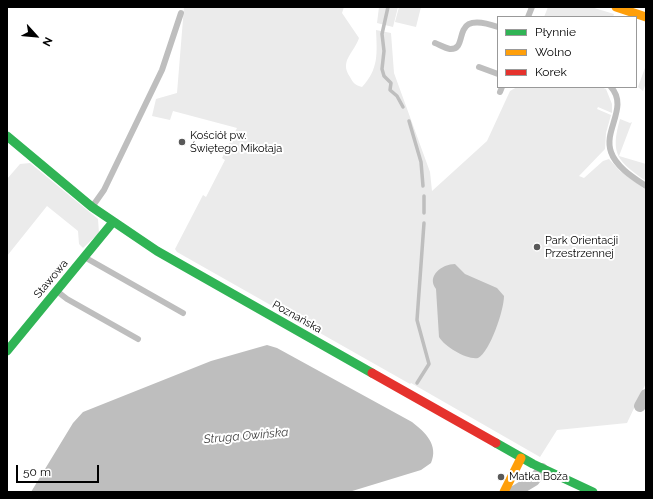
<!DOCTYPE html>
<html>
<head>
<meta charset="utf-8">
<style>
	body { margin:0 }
	#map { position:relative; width:653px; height:499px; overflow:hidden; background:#fff; font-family:Raleway,sans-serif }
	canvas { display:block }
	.frame { position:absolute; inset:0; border:8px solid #000; pointer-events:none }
	.legend { position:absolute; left:497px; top:16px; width:140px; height:72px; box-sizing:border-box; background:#fff; border:1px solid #999; margin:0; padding:5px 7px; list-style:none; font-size:12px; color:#000 }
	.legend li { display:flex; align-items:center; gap:8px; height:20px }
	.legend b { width:20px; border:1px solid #999 }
	.north { position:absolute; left:16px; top:16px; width:40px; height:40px; -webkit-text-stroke:3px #fff; paint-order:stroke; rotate:117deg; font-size:11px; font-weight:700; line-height:16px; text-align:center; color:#000 }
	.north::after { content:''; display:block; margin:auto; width:14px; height:18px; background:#000; clip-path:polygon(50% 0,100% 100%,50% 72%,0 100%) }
	.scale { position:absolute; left:16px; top:465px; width:83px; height:18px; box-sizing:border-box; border:2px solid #000; border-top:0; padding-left:5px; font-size:12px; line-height:14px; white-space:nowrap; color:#000; -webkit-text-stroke:3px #fff; paint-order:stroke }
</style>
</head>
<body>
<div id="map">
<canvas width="653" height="499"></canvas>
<div class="frame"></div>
<ul class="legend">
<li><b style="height:5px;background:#30b455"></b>Płynnie</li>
<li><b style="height:5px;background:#ff9f0a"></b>Wolno</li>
<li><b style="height:5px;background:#e5322d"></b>Korek</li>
</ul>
<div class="north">N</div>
<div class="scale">50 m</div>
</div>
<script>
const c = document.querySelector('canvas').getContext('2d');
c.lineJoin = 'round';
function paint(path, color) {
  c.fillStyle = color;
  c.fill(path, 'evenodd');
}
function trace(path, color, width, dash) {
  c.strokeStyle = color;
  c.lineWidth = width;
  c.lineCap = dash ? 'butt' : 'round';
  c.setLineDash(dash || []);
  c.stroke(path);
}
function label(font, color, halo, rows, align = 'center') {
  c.font = font + ' Raleway,sans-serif';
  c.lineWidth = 4;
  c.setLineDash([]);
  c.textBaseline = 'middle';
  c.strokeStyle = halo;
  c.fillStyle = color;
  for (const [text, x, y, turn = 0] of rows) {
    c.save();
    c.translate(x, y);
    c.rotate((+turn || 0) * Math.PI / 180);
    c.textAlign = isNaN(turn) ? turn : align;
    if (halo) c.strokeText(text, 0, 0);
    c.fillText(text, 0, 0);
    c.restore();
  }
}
paint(new Path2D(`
	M184 7H344L342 13 359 38C354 53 339 61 350 77 353 83 355 85 362 87 379 69 377 53 376 30L391 33 394 73 430 172 432 191 487 141 510 91 517 87H601L606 89 612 104V113L598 107 597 109 611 115 606 133 605 149 579 176 584 178 603 161 609 159 620 171 646 190V383L627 423 557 430 540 457 411 383 410 384 177 252 175 249 203 195 206 197 225 160 222 158 237 128 173 111 170 120 152 116 156 99 177 93Z
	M379 7H398L393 27 377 23Z
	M399 7H421L416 27 395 22Z
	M548 7H591L614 14 613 17H544Z
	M646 65V83L643 91 638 87Z
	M620 119 630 123 632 122 619 156 646 164V181C617 161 610 154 620 119Z
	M30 163 98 219 99 233 83 248 79 244 78 231 47 206 7 256V179L20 164Z`), '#ebebeb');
paint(new Path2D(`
	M455 264 465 274 497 288 504 296C504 310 490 352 478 358 467 360 445 347 439 337L436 289C426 276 442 264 455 264Z
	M267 345 277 348 412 422C425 432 439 445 431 463L421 470 349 492H31L73 423 83 412 211 361Z`), '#bebebe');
trace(new Path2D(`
	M388 7 382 34 384 51 382 69 384 76 391 83 390 90 397 96 403 107
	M409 121 421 162 423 186
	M424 196V213
	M417 383 429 364 417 320 424 223`), '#bebebe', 3.5);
trace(new Path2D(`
	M528 17 532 7
	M435 43C440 45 445 48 450 49 471 50 447 9 498 27
	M479 67 498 74
	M611 87C629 107 603 130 611 152 616 167 634 178 646 186
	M500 92 502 87
	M92 207 104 190 162 70 181 13
	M86 258 183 313
	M58 292 67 299 138 339`), '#bebebe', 6);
trace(new Path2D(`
	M640 406 646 395
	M514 492 534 480 542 469`), '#bebebe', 12);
trace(new Path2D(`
	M7 136 92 207 157 251 372 373
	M7 351 113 222
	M496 443 533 464 593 492`), '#30b455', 9);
trace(new Path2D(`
	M616 7 646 17
	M504 492 521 458`), '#ff9f0a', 9);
trace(new Path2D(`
	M372 373 496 443`), '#e5322d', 9);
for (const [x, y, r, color] of [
	[182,142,4,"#595959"],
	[537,247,4,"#595959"],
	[501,477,4,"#595959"]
]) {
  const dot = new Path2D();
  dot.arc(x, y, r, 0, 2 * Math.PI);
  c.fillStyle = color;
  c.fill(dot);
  trace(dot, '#fff', 1.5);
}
label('11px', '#000', '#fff', [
	["Kościół pw.",190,136],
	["Świętego Mikołaja",190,149],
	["Park Orientacji",545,241],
	["Przestrzennej",545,254],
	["Matka Boża",509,477]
], 'left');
label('11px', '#000', '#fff', [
	["Stawowa",51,279,-50],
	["Poznańska",297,317,29]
]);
label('italic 12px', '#434343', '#fff', [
	["Struga Owińska",246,436,-5]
]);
</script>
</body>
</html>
